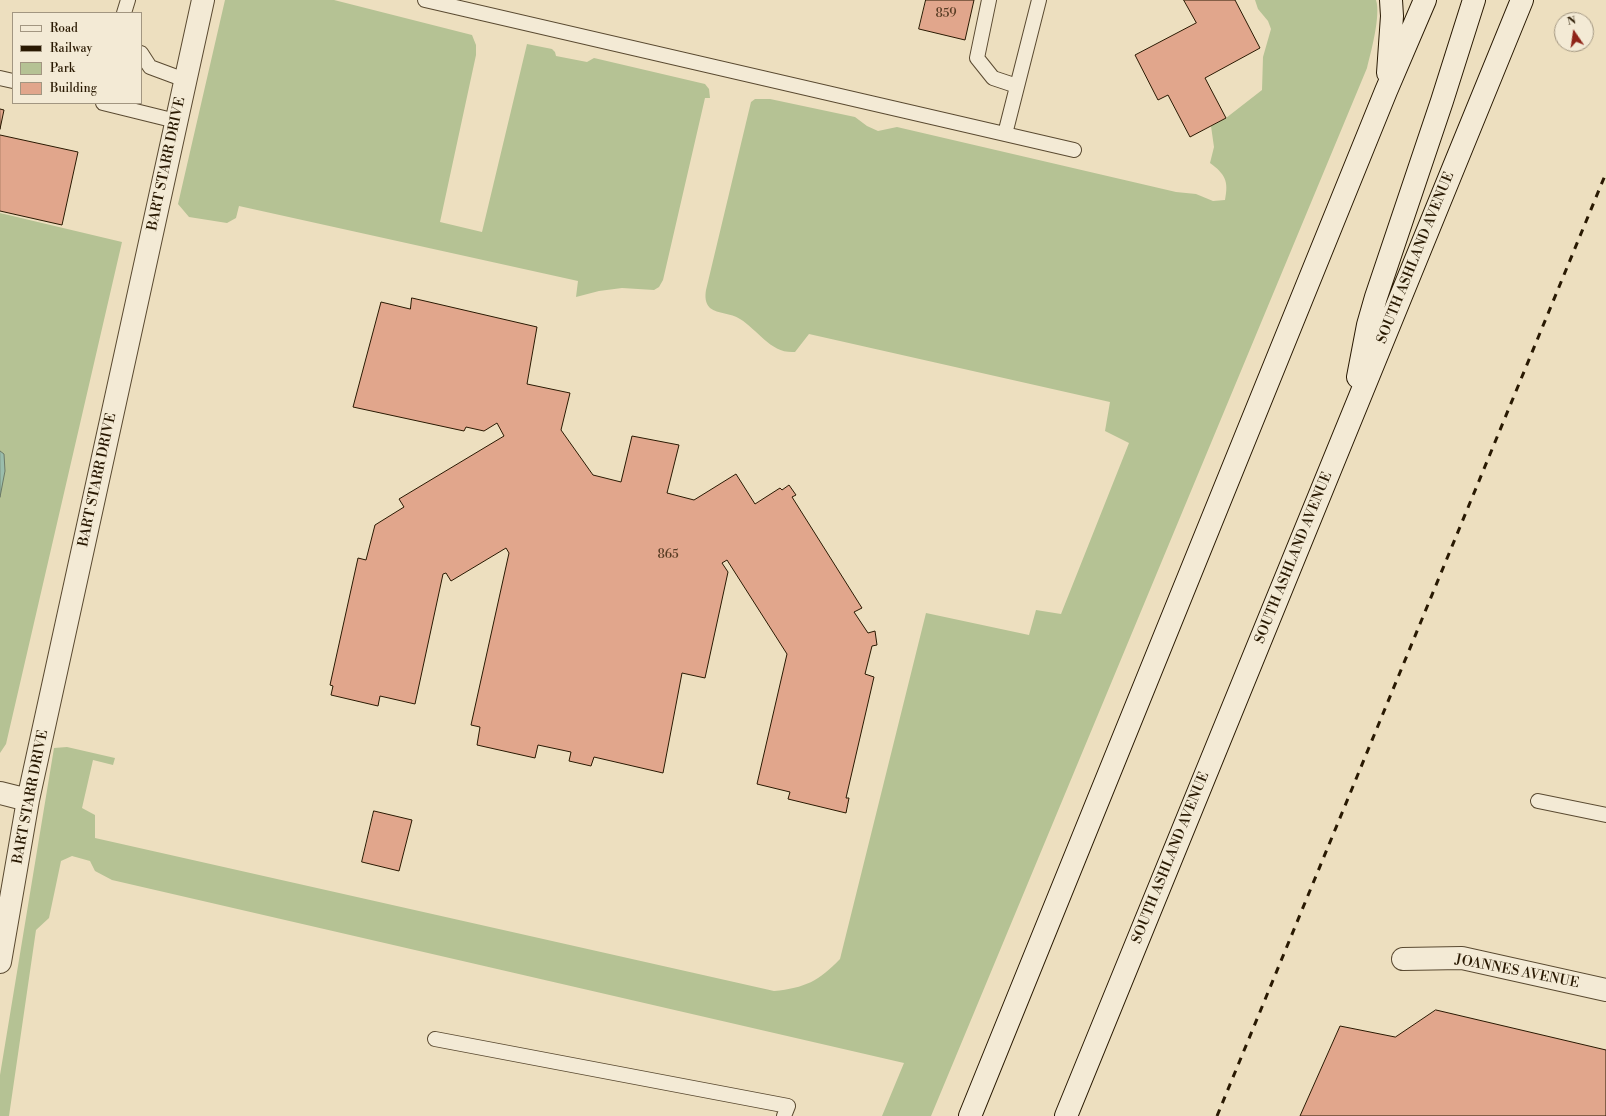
<!DOCTYPE html>
<html>
<head>
<meta charset="utf-8">
<style>
	body { margin:0 }
	#map { position:relative; width:1606px; height:1116px; overflow:hidden; background:#eddfbf; font-family:"Libre Bodoni",serif }
	canvas { display:block }
	.legend { position:absolute; left:12px; top:12px; width:130px; height:92px; box-sizing:border-box; background:#f3ead5; border:1px solid #a29681; margin:0; padding:5px 7px; list-style:none; font-size:12px; color:#291902 }
	.legend li { display:flex; align-items:center; gap:8px; height:20px }
	.legend b { width:20px; border:1px solid #a29681 }
	.north { position:absolute; left:1554px; top:12px; width:40px; height:40px; box-sizing:border-box; background:#f3ead5; border:1px solid #a29681; border-radius:50%; rotate:347deg; font-size:11px; font-weight:700; line-height:16px; text-align:center; color:#291902 }
	.north::after { content:''; display:block; margin:auto; width:14px; height:18px; background:#8f2418; clip-path:polygon(50% 0,100% 100%,50% 72%,0 100%) }
</style>
</head>
<body>
<div id="map">
<canvas width="1606" height="1116"></canvas>
<ul class="legend">
<li><b style="height:5px;background:#f3ead5"></b>Road</li>
<li><b style="height:5px;background:#291902"></b>Railway</li>
<li><b style="height:11px;background:#b5c294"></b>Park</li>
<li><b style="height:11px;background:#e1a68c"></b>Building</li>
</ul>
<div class="north">N</div>
</div>
<script>
const c = document.querySelector('canvas').getContext('2d');
c.lineJoin = 'round';
function paint(path, color) {
  c.fillStyle = color;
  c.fill(path, 'evenodd');
}
function trace(path, color, width, dash) {
  c.strokeStyle = color;
  c.lineWidth = width;
  c.lineCap = dash ? 'butt' : 'round';
  c.setLineDash(dash || []);
  c.stroke(path);
}
function label(font, color, halo, rows, align = 'center') {
  c.font = font + ' "Libre Bodoni",serif';
  c.lineWidth = 4;
  c.setLineDash([]);
  c.textBaseline = 'middle';
  c.strokeStyle = halo;
  c.fillStyle = color;
  for (const [text, x, y, turn = 0] of rows) {
    c.save();
    c.translate(x, y);
    c.rotate((+turn || 0) * Math.PI / 180);
    c.textAlign = isNaN(turn) ? turn : align;
    if (halo) c.strokeText(text, 0, 0);
    c.fillText(text, 0, 0);
    c.restore();
  }
}
paint(new Path2D(`
	M225 0H334L472 35 476 45V55L440 222 482 232 527 44 552 49 555 52 556 56 587 62 594 58 705 84 709 89 710 98H705L663 280 659 287 654 290 622 288 599 291 576 297 578 281 239 206 236 218 227 223 189 217 178 204Z
	M1255 0H1376C1381 15 1371 52 1367 68L931 1116H882L904 1063 112 880 95 871 90 861 72 856 61 861 49 918 36 930 9 1116H0V1075L54 748 67 747 115 758 113 765 93 760 82 808 95 815V838L774 991C805 988 819 981 840 959L926 613 1029 635 1036 610 1061 614 1129 443 1105 431 1110 402 809 334 795 352C771 354 758 330 740 319 731 313 718 314 710 308 705 303 705 296 706 290L751 102 755 99H770L855 117 867 126 878 131 897 127 1176 192 1196 194 1213 201 1225 200C1229 181 1225 174 1210 163L1214 147 1211 126 1226 118 1262 90 1263 57 1271 29 1268 21 1258 9Z
	M0 213 122 242 6 744 0 753Z`), '#b5c294');
const water = new Path2D(`
	M0 451 4 454 5 471 0 497Z`);
paint(water, '#9abdac');
trace(water, '#6d7b68', 1);
const building = new Path2D(`
	M926 0H974L965 40 919 29Z
	M1184 0H1235L1260 48 1205 78 1226 118 1190 137 1168 95 1158 100 1135 55 1196 23Z
	M0 109 4 110 0 129Z
	M0 135 78 152 62 225 0 211Z
	M412 298 537 327 527 384 570 393 561 430 593 475 621 482 632 436 679 445 667 493 694 500 736 474 755 504 780 488 782 490 789 485 796 495 792 497 862 608 854 612 868 633 875 631 877 645 872 646 865 674 874 677 846 798H849L846 813 788 799 790 792 757 784 787 654 727 560 722 563 728 572 705 678 682 673 663 773 594 757 591 766 569 761 571 752 538 745 535 758 477 745 480 727 471 725 509 553 506 548 451 581 446 573 443 574 415 704 380 696 378 706 331 695 333 686 330 685 358 558 366 560 375 525 404 507 399 499 504 436 497 423 484 431 466 427 464 431 353 407 381 302 410 309Z
	M374 811 412 820 399 871 362 862Z
	M1436 1010 1606 1050V1116H1300L1340 1026 1395 1037Z`);
paint(building, '#e1a68c');
trace(building, '#291902', 1);
const lane = new Path2D(`
	M425 0 1074 150
	M989 0 977 58 993 78 1017 86
	M124 13 128 0
	M141 53 150 67 185 80
	M0 78 13 81
	M103 103 176 121
	M1005 134 1039 0
	M1538 801 1606 815
	M435 1039 788 1106 784 1116`);
const street = new Path2D(`
	M0 793 28 800
	M1403 959 1462 958 1606 990
	M0 962 28 800 203 0`);
const secondary = new Path2D(`
	M1388 73 1392 16 1391 0
	M1358 377 1368 325 1376 297 1442 101 1474 0
	M970 1116 1386 91 1425 0
	M1066 1116 1522 0`);
trace(lane, '#5a4a31', 16);
trace(street, '#5a4a31', 24);
trace(secondary, '#291902', 24);
trace(lane, '#f3ead5', 14);
trace(street, '#f3ead5', 22);
trace(secondary, '#f3ead5', 22);
trace(new Path2D(`
	M1217 1116 1606 173`), '#291902', 3, [7, 7]);
label('12px', '#573c24', null, [
	["859",946,14],
	["865",668,555]
]);
label('14px', '#291902', '#f3ead5', [
	["BART STARR DRIVE",167,164,-78],
	["SOUTH ASHLAND AVENUE",1416,258,-68],
	["BART STARR DRIVE",98,480,-78],
	["SOUTH ASHLAND AVENUE",1294,558,-68],
	["BART STARR DRIVE",31,797,-79],
	["SOUTH ASHLAND AVENUE",1171,858,-68],
	["JOANNES AVENUE",1517,972,11]
]);
</script>
</body>
</html>
